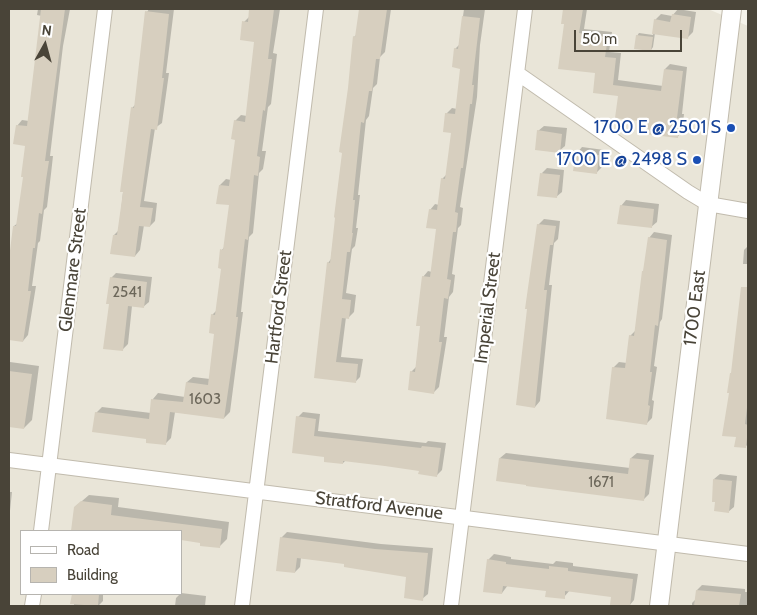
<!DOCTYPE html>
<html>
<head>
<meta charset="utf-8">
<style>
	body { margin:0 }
	#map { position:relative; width:757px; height:615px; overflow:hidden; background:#f5f3ea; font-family:Cabin,sans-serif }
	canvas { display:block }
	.frame { position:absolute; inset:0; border:10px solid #494438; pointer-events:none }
	.legend { position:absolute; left:20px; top:530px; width:162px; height:65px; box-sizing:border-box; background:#fff; border:1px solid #b6b4af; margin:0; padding:6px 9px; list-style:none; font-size:15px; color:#494438 }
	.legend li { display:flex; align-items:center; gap:10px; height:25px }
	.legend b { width:25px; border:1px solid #b6b4af }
	.north { position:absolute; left:20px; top:20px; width:50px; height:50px; -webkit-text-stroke:4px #fff; paint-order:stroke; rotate:7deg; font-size:14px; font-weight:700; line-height:20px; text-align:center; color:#494438 }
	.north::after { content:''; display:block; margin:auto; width:18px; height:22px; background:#494438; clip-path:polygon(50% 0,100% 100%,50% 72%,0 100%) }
	.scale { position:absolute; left:574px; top:30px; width:108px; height:22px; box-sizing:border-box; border:2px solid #494438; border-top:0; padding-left:6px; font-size:15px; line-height:18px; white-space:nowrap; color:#494438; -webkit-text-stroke:4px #fff; paint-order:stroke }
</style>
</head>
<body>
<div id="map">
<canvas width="757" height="615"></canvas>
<div class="frame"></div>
<ul class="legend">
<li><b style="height:6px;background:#fff"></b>Road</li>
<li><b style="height:14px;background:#d7cfbf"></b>Building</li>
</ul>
<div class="north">N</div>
<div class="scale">50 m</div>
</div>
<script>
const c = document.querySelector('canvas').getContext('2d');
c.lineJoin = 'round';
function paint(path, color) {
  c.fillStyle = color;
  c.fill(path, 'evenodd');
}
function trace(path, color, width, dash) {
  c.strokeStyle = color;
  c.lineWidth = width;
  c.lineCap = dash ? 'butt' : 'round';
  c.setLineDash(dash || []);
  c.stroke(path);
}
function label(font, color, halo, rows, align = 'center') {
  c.font = font + ' Cabin,sans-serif';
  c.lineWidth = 4.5;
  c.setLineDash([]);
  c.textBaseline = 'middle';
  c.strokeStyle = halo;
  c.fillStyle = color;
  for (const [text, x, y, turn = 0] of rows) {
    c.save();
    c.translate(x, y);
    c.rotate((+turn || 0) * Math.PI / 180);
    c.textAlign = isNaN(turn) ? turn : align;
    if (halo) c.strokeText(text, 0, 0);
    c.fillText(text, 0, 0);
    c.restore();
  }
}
paint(new Path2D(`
	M9 9H708L748 26V606H9ZM21 531H181V594H21Z`), '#e9e5d8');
paint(new Path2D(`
	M38 9H70L63 46 50 156H53L51 174 47 207 44 210 40 241 38 243 32 286H36L28 335 23 341 9 339 10 276H9V255L11 253 14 226 18 223 24 176 26 144 17 126 22 120 29 121 42 16 37 15Z
	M149 9H174L166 73H169L162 123 155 128 144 201 157 203 155 221 150 226 144 225 140 250 135 256 114 235 119 230 132 108 135 105 147 12Z
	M251 9H280L273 53 277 54 271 104 268 107 262 151H266L263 169 259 173 253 233 249 237 241 312H243L230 412 224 418 175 412 171 438 165 444 147 438 96 413 102 407 151 413 153 399 158 393 185 397 187 382 193 377 210 379 216 333 212 315 217 310 222 268V250L225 246 231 204 218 203 220 185 226 179 231 180 236 139 235 121 241 115 247 116 255 41 244 22 250 16Z
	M360 9H391L385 52 380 57 377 84 373 88 369 116 366 120 358 195H360L356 228H358L355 246 352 249 346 293 356 295 354 312 348 318 346 317 341 357 363 359 360 377 355 382 315 377 328 263 331 259 344 151 354 37 357 34Z
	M464 9H485L480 45 477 97 460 207 463 208 461 225 458 228 452 274 455 275 453 292 449 297 444 337H447L439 387 434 392 411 372 416 367 422 325 423 277 428 271 432 272 437 228 430 210 435 204 439 205 442 179 447 174 452 132 446 114 452 108 457 109 462 67 455 49 459 45Z
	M565 9H587L584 29 612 32 609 52 621 53 618 80 663 86 665 69 670 64 687 67 682 114H684L682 132 677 137 640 120 596 72 565 23H563Z
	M678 9 696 12 693 32 687 38 655 33 653 47 651 50 637 36 639 33 653 35 655 20 661 14 672 16Z
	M544 126 567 128 565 146 559 151 538 131Z
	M582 147 604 150 602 167 596 173 577 153Z
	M547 168 564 170 562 192 556 197 542 173Z
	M626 200 659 204 657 222 651 227 621 206Z
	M544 219 560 221 558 239 554 243 549 285H552L540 401 535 407 538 225Z
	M654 232 672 235 662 319 660 322 654 366 657 367 652 400 654 401 652 418 647 423 613 368 619 362 627 363 630 336 636 330 649 238Z
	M748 246V264H743L744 250Z
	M116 273 152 277 149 302 143 307 132 306 128 344 122 350 110 303 111 278Z
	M746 288H748V444L745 447 736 446Z
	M10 362 39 366 32 420 24 428 9 426Z
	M303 412 320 414 318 431 426 443 428 441 446 443 442 470 437 475 420 470 346 460 343 463 326 456 298 417Z
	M506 453 630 468 631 458 637 453 654 455 649 494 644 499 498 480 500 458Z
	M720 474 737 476 734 507 728 512 714 479Z
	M9 492H12L9 520Z
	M89 495 119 498 118 507 229 522 227 539 219 547 202 542 181 531H72L75 507Z
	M287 532 381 544 433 548 428 594 422 599 407 576 346 563 301 558 300 567 295 572 281 538Z
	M494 554 511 557V559L553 564 556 561 573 563V566L638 574 634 600 629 606 613 596 570 590 564 597 547 590 508 585 502 593 488 560Z
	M702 585 745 589V592H748V606H692V603L696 599 697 590Z
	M181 593 206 596 205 606H175L176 598Z
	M73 594H103V601L98 606H74V604L72 603Z`), '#0003');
paint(new Path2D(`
	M41 9H65L45 161H49L46 180 42 214 39 213 35 248H33L28 291H31L23 342 9 340V259L13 226H16L23 177H21L25 146 13 144 16 125 27 126Z
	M249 9H274L268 59H272L265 111 263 110 257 156 260 157 258 176 254 175 248 240 245 239 236 317H238L234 350 224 419 170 412 166 445 146 443V439L92 432 95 412 149 419 151 399 183 402 186 382 208 385 214 334 209 333 211 314 215 315 221 269 218 268 220 249 223 250 229 205 216 204 219 185 229 186 235 140 231 139 234 120 245 122 254 42 240 40 242 21 248 22Z
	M359 9H387L380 59H376L372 91H369L364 123 361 122 353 200H355L352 233H353L350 252H347L342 299 351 300 349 319 342 318 336 362 358 364 356 383 314 378 327 262 330 263 335 218 334 217 342 153 339 152 348 88 351 56 353 36 355 37Z
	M563 9H583L579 33 608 37 605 57 616 58 613 85 661 91 664 69 683 71 677 118 680 119 678 138 637 133 639 121 615 118 618 96 593 93 595 73 558 69 564 24H561Z
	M145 11 169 14 162 78H164L157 130 151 129 140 207 153 208 150 227 139 226 135 257 110 254 113 235H117L123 192H120L131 107 134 108Z
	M672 14 691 17 688 39 652 34 654 19 670 22Z
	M462 16 480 18 472 85H474L472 104H470L463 168H461L455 212 458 213 456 232H453L447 279 451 280 448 299 444 298 439 342H442L434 394 408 390 410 371 415 372 420 326H416L422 276 430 277 436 229 426 228 429 209 437 210 441 178 445 179 451 133 443 132 445 113 455 114 460 69 452 67 454 48 458 49Z
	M636 35 653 37 651 51 634 49Z
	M537 130 562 134 560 153 535 150Z
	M576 152 599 155 597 174 573 171Z
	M540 173 560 175 557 198 537 196Z
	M620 205 654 209 652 228 617 224Z
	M537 224 556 226 553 245H550L544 290H547L535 408 516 405 527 309H525Z
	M648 237 667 240 658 326 655 325 650 372H652L648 405 650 406 647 425 606 419 612 367 625 368 629 335 634 336 642 271H643Z
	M110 277 147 282 144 308 128 306 123 351 103 349 109 304H106Z
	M741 287H748V400L745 424 748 425V428L746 448 734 447 736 437 722 436 729 393H727L730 373H731Z
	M9 371 32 374 24 429 9 427Z
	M296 416 316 419 314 436 421 448 422 446 441 448 437 477 418 474 419 471 385 466 343 461V464L324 462V457L292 453Z
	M499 458 628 474 630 458 649 460 644 501 526 486V485L496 481Z
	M713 479 732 481 729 513 714 511 715 502H712Z
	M81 501 112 505 111 515 222 529 220 548 200 546V543L181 540V531H71L74 507Z
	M280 537 375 549 428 553 423 601 404 598 406 577 344 567V564L297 558 295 573 276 571Z
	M487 559 506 562V564L549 569V566L568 568V571L633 579 630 606 610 605 611 597 565 591V599L545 597 546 591 503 586 502 594 483 592Z
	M696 590 741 594 739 606H694Z
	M72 594H99L98 606 70 604Z`), '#d7cfbf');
const minor = new Path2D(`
	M517 73 688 192 708 204 748 211
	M9 460 748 554
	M41 531 105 9
	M32 606 34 594
	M242 606 316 9
	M451 606 525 9`);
const tertiary = new Path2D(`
	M659 606 732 9`);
trace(minor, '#c1bbad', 16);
trace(tertiary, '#c1bbad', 20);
trace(minor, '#fff', 14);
trace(tertiary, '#fff', 18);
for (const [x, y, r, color] of [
	[731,128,5,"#1a4fb4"],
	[697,160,5,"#1a4fb4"]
]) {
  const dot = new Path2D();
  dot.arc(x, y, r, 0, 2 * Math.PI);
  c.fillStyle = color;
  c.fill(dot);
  trace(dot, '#fff', 2);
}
label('15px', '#6c675a', null, [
	["2541",127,293],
	["1603",205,400],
	["1671",601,483]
]);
label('18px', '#164399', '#fff', [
	["1700 E @ 2501 S",721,128],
	["1700 E @ 2498 S",687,160]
], 'right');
label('18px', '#494438', '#fff', [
	["Glenmare Street",73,270,-83],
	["Hartford Street",279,307,-83],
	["Imperial Street",488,308,-83],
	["1700 East",695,308,-83],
	["Stratford Avenue",379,506,7]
]);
</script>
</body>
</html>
